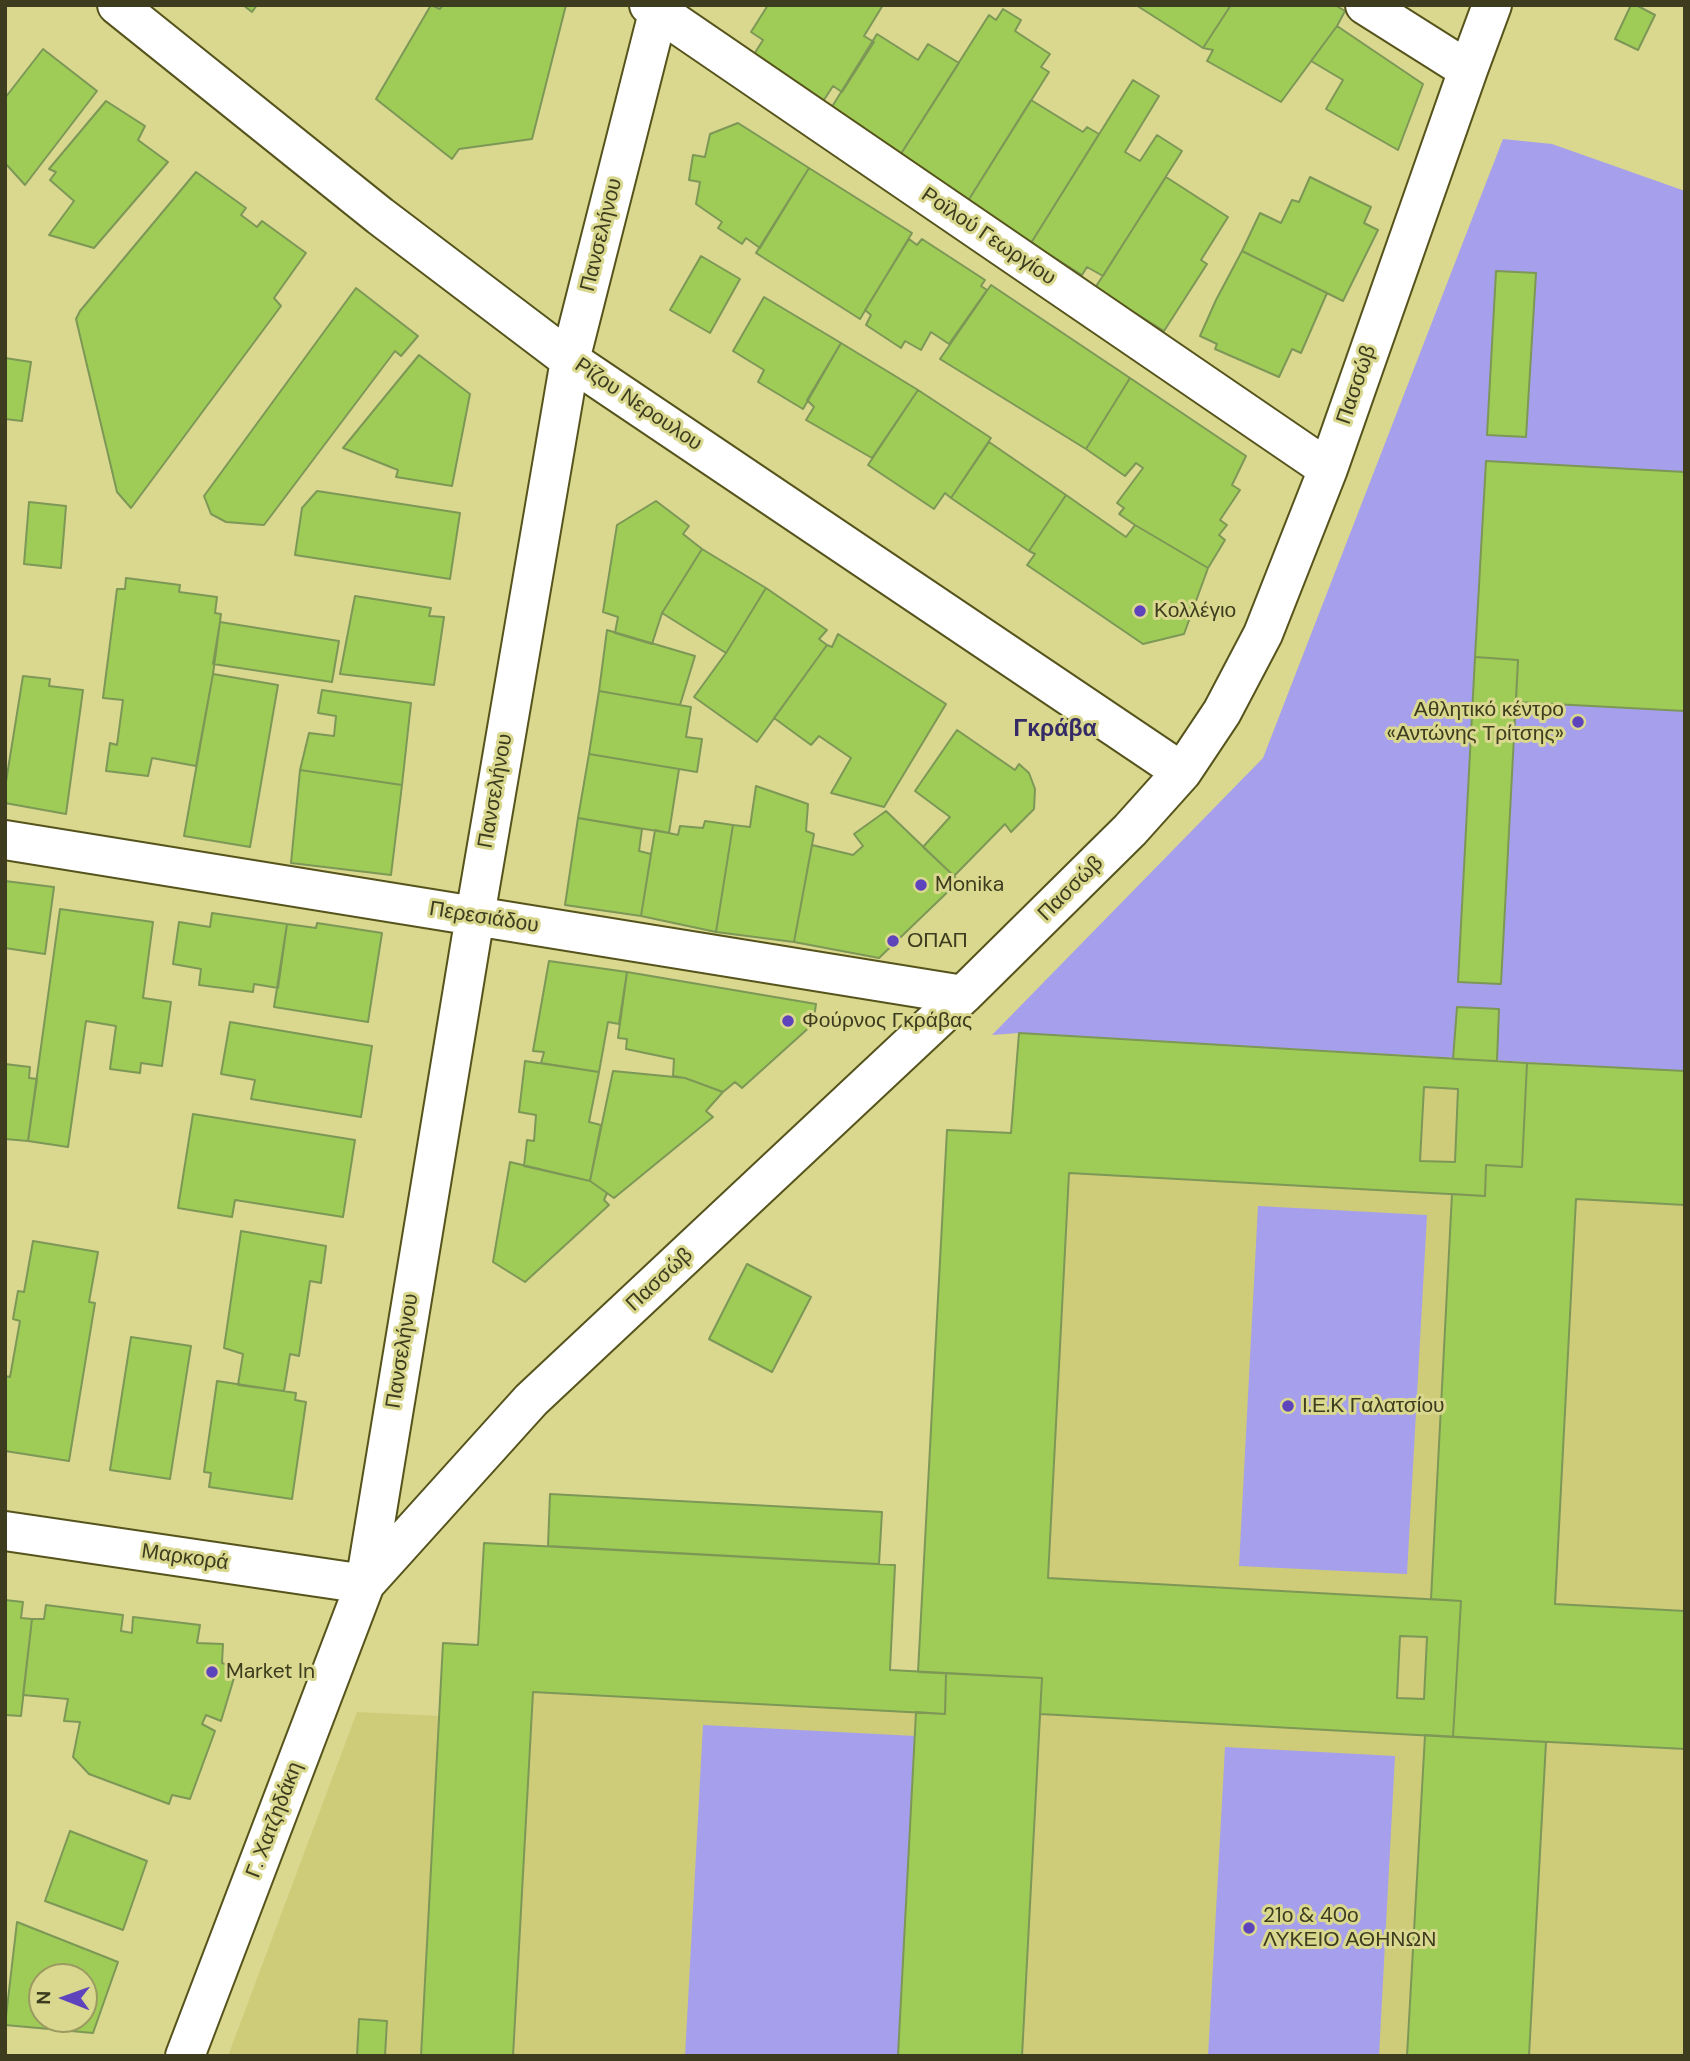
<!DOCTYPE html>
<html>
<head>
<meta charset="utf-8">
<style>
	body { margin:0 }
	#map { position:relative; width:1690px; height:2061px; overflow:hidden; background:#d9d88e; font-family:"DM Sans",sans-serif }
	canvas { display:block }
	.frame { position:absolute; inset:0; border:7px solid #3d3c1e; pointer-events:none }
	.north { position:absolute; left:28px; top:1963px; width:70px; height:70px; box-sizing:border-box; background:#d9d88e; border:2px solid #9b9a61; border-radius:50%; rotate:271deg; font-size:19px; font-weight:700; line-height:28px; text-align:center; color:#3d3c1e }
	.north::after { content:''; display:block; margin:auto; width:24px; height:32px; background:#5d43bc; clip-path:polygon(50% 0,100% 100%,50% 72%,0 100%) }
</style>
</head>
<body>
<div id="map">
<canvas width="1690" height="2061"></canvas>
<div class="frame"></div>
<div class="north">N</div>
</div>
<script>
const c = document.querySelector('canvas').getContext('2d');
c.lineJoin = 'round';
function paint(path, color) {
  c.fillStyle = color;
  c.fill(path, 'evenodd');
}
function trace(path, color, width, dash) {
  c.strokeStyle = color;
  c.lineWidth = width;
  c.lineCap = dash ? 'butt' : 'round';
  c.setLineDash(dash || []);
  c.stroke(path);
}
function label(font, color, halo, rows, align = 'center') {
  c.font = font + ' "DM Sans",sans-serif';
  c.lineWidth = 6;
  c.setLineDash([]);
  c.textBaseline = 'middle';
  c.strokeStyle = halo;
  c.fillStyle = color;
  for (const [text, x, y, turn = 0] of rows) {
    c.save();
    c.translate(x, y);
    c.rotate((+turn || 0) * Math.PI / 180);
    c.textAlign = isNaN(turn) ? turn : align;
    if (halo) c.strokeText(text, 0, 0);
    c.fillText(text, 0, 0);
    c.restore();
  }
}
paint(new Path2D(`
	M1019 1033 1685 1071V2056H228L357 1712 439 1716 443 1643 478 1645 484 1543 548 1546 550 1494 882 1512 879 1563 895 1565 890 1670 918 1672 947 1130 1011 1133Z`), '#cecc79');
paint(new Path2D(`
	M1503 139 1552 144 1685 191V1071L1019 1033 992 1035 1263 758Z
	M1258 1206 1427 1215 1407 1574 1239 1566Z
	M703 1725 915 1736 898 2056H685Z
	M1225 1747 1395 1756 1379 2056H1208Z`), '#a69fec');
const building = new Path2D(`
	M243 5H257L252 12Z
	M431 5 440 9 443 5H566L532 139 459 149 452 159 376 99Z
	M768 5H883L864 36 874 42 842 92 833 86 822 103 751 59 763 40 751 32Z
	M1136 5H1231L1203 48Z
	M1231 5H1335L1345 11 1337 26 1281 102 1207 61 1213 50 1203 48Z
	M1631 5H1636L1655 15 1638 50 1615 39Z
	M1003 9 1021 20 1015 31 1050 54 1041 67 1049 72 966 204 897 160 989 15 996 20Z
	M1337 26 1423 84 1398 150 1326 109 1343 80 1311 61Z
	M877 34 918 60 928 44 959 63 897 160 830 110Z
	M43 49 97 91 25 185 5 163V98Z
	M1133 80 1159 96 1125 152 1140 161 1157 135 1182 151 1103 276 1087 267 1082 275 1031 243Z
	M1031 100 1083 132 1087 127 1099 134 1031 243 966 204Z
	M106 101 145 126 138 140 168 162 94 248 49 235 74 201 50 180 56 172 49 169Z
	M738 123 809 168 760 248 746 238 742 244 718 228 722 222 696 204 700 182 689 180 693 155 705 157 710 134Z
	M809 168 912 233 860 319 756 253Z
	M196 172 246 208 241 215 257 227 262 221 306 253 274 298 281 306 131 508 117 492 76 319 80 311Z
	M1166 177 1228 217 1201 260 1207 264 1164 331 1095 288Z
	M1310 177 1371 207 1364 223 1378 230 1343 301 1242 251 1260 213 1281 223 1292 200 1299 202Z
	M909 239 917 245 922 239 985 280 981 286 987 290 949 344 931 332 921 350 905 341 901 348 866 325 871 315 865 310Z
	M1242 251 1327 293 1301 353 1292 349 1279 377 1215 349 1217 344 1200 336 1216 300Z
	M701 256 740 279 710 333 670 310Z
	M1496 271 1536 273 1526 437 1487 435Z
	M991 285 1130 378 1086 449 940 359Z
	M356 288 418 336 401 356 395 351 264 525 226 522 211 514 204 496Z
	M764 297 841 343 803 409 758 382 764 370 733 351Z
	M841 343 918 390 872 458 806 420 814 407 807 400Z
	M419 355 470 394 452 486 396 477 398 470 343 448Z
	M5 358 31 362 22 421 5 419Z
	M1130 378 1246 456 1232 485 1240 490 1220 520 1227 525 1219 535 1225 540 1208 568 1135 525 1119 514 1124 508 1117 503 1143 468 1136 463 1125 476 1086 449Z
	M918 390 991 438 951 498 945 493 934 509 868 465Z
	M989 442 1066 495 1029 551 951 498Z
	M1486 461 1685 472V711L1516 702 1518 660 1475 657Z
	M317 491 460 513 450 579 295 555 302 508Z
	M1066 495 1126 537 1135 525 1208 568 1184 634 1143 644 1027 565 1035 554 1029 551Z
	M656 501 689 526 683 534 702 549 662 613 652 644 615 633 618 617 603 612 617 525Z
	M29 502 66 506 61 568 24 564Z
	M702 549 766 588 726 653 662 613Z
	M126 578 180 585 179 592 217 597 215 613 221 614 213 674 196 766 152 758 148 776 106 771 110 743 117 745 123 700 103 698 117 589H125Z
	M766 588 827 630 819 639 827 645 757 742 694 697 726 653Z
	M355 596 431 608 429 616 444 617 434 685 340 674Z
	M220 622 339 641 332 682 213 664Z
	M607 630 695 656 680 705 599 691Z
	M838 634 946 704 884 807 831 793 851 758 819 736 811 745 774 718 827 645 832 647Z
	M1475 657 1518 660 1501 984 1458 982Z
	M213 674 278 685 250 847 184 836Z
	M23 676 50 679 49 686 83 690 66 814 5 803V788Z
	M322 690 411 703 402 785 300 770 309 733 334 736 336 716 318 713Z
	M599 691 691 707 686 737 702 739 697 772 589 754Z
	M957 730 1015 770 1019 764 1029 773 1035 789 1034 809 1011 832 1005 824 954 876 923 847 950 817 915 791Z
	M589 754 679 769 669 833 578 818Z
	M300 770 402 785 391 875 291 863Z
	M756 786 808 804 806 831 814 834 794 942 716 932 733 825 750 827Z
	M886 811 959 881 879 958 794 942 812 845 853 855 863 846 854 834Z
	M578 818 642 829 639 851 651 854 641 916 565 905Z
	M705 821 733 825 716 932 641 916 655 830 678 835 680 826 703 828Z
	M5 881 54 887 45 954 5 948Z
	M60 909 153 922 143 998 171 1002 162 1066 141 1063 140 1073 110 1069 116 1026 86 1021 68 1147 28 1141Z
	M212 913 287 924 278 988 254 984 253 992 199 985 201 969 173 964 179 922 210 927Z
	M317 923 382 933 368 1022 274 1007 287 924 316 928Z
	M549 961 627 972 619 1024 608 1022 599 1072 541 1063 544 1052 533 1051Z
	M627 972 816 1004 813 1024 742 1088 735 1082 723 1092 685 1078 673 1076 674 1059 626 1049 627 1039 618 1038Z
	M1457 1007 1499 1009 1497 1061 1453 1059Z
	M230 1022 372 1046 361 1117 251 1099 255 1080 221 1074Z
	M1019 1033 1527 1063 1522 1167 1486 1165 1485 1196 1069 1173 1048 1578 1461 1601 1453 1737 1040 1714 1042 1678 918 1672 947 1130 1011 1133ZM1424 1087 1458 1089 1455 1162 1420 1161ZM1400 1636 1427 1637 1424 1699 1397 1698Z
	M525 1061 599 1072 589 1122 601 1125 590 1181 524 1166 527 1140 534 1141 536 1115 519 1112Z
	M1527 1063 1685 1071V1205L1576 1199 1555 1604 1685 1611V1749L1453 1737 1461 1601 1431 1599 1452 1194 1485 1196 1486 1165 1522 1167Z
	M5 1064 30 1067 29 1078 37 1079 28 1141 5 1139Z
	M613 1071 685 1078 723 1092 706 1111 713 1117 614 1198 590 1181Z
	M193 1114 355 1140 343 1217 235 1200 232 1217 178 1208Z
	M510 1162 590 1181 607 1193 604 1200 609 1205 525 1282 493 1262Z
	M241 1231 326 1246 321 1283 310 1281 299 1356 290 1354 284 1391 238 1385 243 1354 224 1348Z
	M33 1241 98 1252 89 1302 95 1303 69 1461 5 1451V1376L10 1377 20 1321 13 1319 18 1291 24 1292Z
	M747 1264 811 1297 772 1372 709 1339Z
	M131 1337 191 1346 170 1479 110 1470Z
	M217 1381 296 1393 295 1400 306 1402 292 1499 209 1487 211 1473 204 1472Z
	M550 1494 882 1512 879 1564 548 1546Z
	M484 1543 895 1565 890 1670 946 1673 945 1714 533 1692 513 2056H421L443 1643 478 1645Z
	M5 1600 23 1602 21 1618 32 1619 21 1716 5 1715Z
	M46 1605 123 1615 121 1631 132 1633 133 1617 200 1625 197 1643 223 1644 222 1663 237 1668 221 1721 206 1715 202 1724 215 1731 190 1799 172 1795 169 1804 89 1774 73 1757 80 1722 64 1721 68 1699 23 1695 32 1619H44Z
	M946 1673 1042 1678 1022 2056H898L916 1712 945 1714Z
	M1425 1735 1546 1742 1529 2056H1407Z
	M70 1831 147 1861 123 1930 45 1901Z
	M17 1922 118 1962 93 2033 5 2025ZM42 1977H84V2019H42Z
	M359 2019 387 2021 385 2056H357Z`);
paint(building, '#9fcc57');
trace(building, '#7c9756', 2);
const street = new Path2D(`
	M117 5 380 216 570 360 1182 772
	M649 5 1328 469
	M1365 5 1468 70
	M5 840 963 995
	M5 1531 365 1584
	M365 1584 531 1400 963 995 1130 830 1182 772 1222 712 1263 634 1328 469 1468 70 1492 5
	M185 2056 365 1584 475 916 570 360 660 5`);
trace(street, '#56541c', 42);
trace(street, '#fff', 38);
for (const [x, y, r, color] of [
	[1140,611,7,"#5d43bc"],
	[1578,722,7,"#5d43bc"],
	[921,885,7,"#5d43bc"],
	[893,941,7,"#5d43bc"],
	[788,1021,7,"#5d43bc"],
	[1288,1406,7,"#5d43bc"],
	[212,1672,7,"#5d43bc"],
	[1249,1928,7,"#5d43bc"]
]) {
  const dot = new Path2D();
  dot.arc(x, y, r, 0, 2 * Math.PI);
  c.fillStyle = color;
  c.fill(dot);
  trace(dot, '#d9d88e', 2.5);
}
label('21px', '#3d3c1e', '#d9d88e', [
	["Πανσελήνου",602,235,-76],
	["Ροϊλού Γεωργίου",988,237,34],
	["Πασσώβ",1357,385,-71],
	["Ρίζου Νερουλου",638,405,34],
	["Πανσελήνου",496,791,-80],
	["Πασσώβ",1071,889,-45],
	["Περεσιάδου",484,918,9],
	["Πασσώβ",660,1280,-43],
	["Πανσελήνου",403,1351,-81],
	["Μαρκορά",185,1558,8],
	["Γ. Χατζηδάκη",275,1820,-69]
]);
label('21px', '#3d3c1e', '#d9d88e', [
	["Κολλέγιο",1154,611],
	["Αθλητικό κέντρο",1564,710,"right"],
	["«Αντώνης Τρίτσης»",1564,734,"right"],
	["Monika",935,885],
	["ΟΠΑΠ",907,941],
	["Φούρνος Γκράβας",802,1021],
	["Ι.Ε.Κ Γαλατσίου",1302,1406],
	["Market In",226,1672],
	["21ο & 40ο",1263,1916],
	["ΛΥΚΕΙΟ ΑΘΗΝΩΝ",1263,1940]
], 'left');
label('bold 23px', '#342a65', '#d9d88e', [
	["Γκράβα",1055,730]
]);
</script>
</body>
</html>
